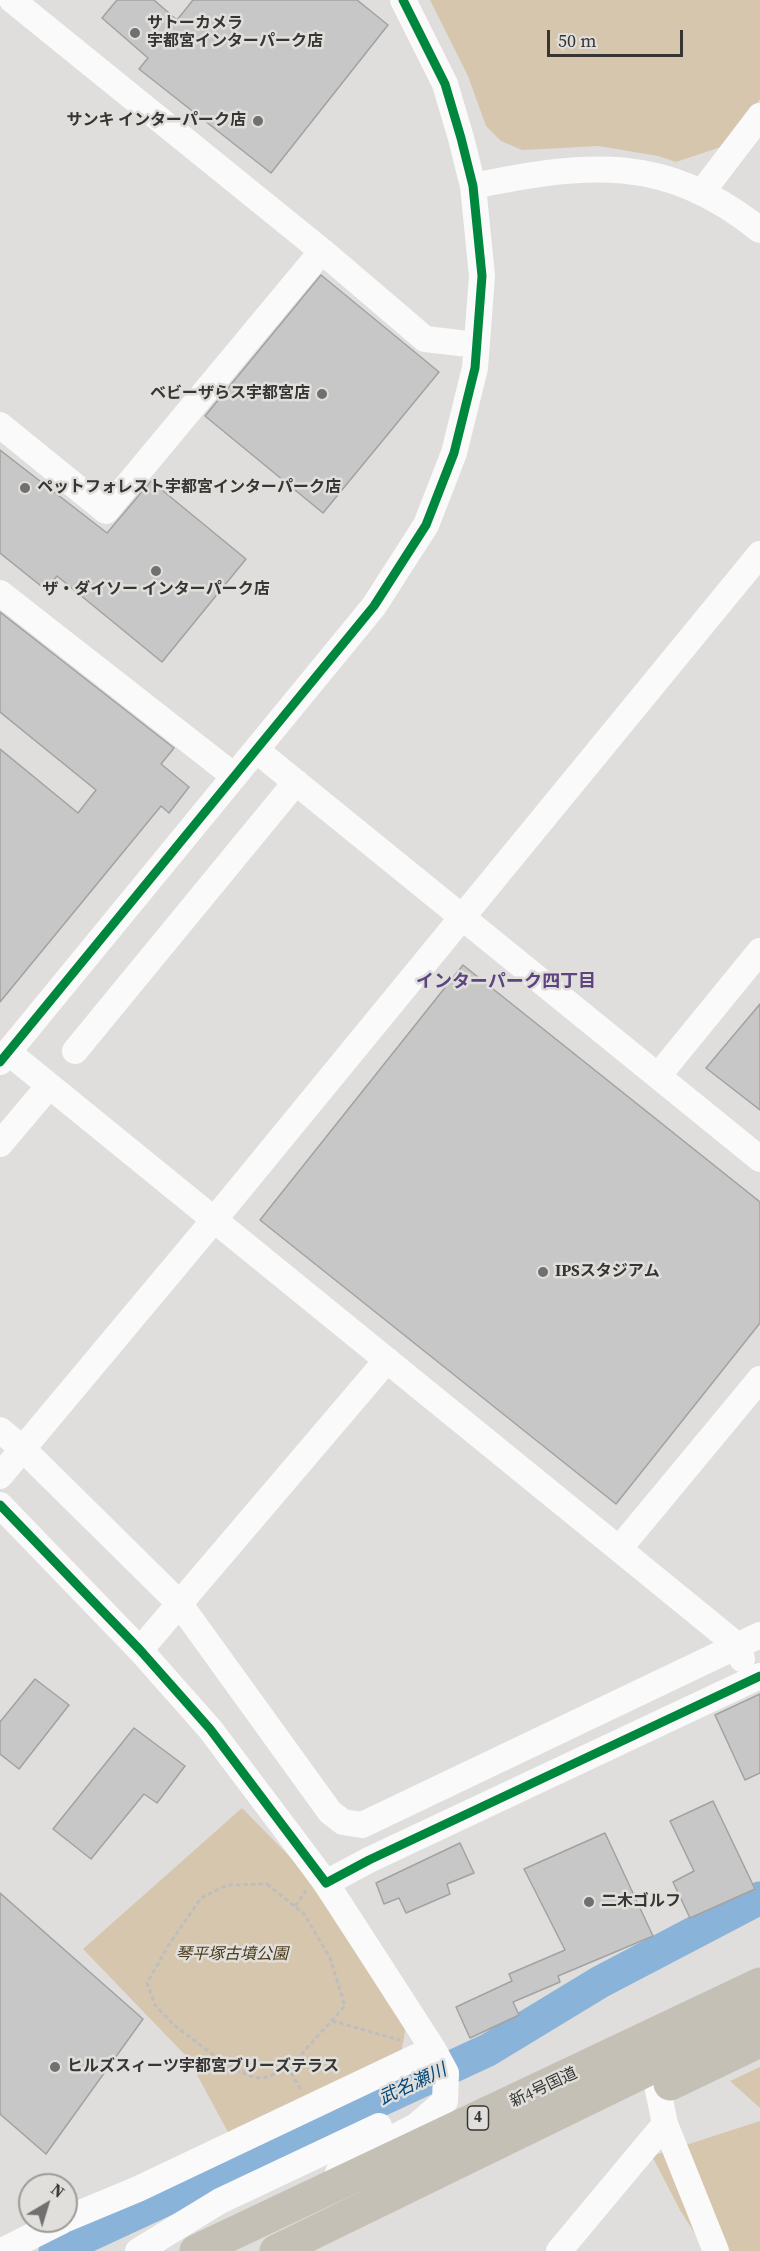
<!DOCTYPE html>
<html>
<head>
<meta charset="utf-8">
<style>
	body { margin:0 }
	#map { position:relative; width:760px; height:2251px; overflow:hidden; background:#dfdedc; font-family:"Source Serif 4",serif }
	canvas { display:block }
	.north { position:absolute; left:18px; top:2173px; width:60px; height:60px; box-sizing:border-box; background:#e0dfdb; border:2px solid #9c9b98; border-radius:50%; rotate:38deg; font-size:16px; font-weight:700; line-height:24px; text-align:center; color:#363534 }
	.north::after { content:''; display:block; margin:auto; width:21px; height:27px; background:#71706f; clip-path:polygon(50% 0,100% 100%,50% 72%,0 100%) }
	.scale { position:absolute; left:547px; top:30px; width:136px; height:27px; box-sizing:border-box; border:3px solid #363534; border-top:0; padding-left:8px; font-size:18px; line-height:21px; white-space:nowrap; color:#363534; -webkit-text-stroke:4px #e0dfdb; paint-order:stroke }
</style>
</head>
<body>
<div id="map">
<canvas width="760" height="2251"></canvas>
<div class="north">N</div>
<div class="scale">50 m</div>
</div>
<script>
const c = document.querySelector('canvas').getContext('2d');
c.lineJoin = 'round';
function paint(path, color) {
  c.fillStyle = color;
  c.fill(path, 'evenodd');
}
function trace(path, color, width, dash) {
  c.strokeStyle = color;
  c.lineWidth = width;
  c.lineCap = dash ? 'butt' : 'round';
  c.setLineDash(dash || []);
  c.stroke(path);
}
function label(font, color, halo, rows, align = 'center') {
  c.font = font + ' "Source Serif 4","Noto Sans JP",serif';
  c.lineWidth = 5;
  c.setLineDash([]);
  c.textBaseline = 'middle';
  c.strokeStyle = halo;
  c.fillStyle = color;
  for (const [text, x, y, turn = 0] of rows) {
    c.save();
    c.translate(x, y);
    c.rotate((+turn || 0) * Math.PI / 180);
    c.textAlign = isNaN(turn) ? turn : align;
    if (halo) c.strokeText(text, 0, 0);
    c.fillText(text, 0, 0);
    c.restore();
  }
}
paint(new Path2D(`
	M430 0H760V99L724 146 676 162 658 156 599 146 522 150 501 141 486 126 468 76Z
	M242 1808 297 1864 406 2027 401 2053 229 2134 188 2058 83 1949Z
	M760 2067V2108L730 2081Z
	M760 2121V2251H706L680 2210 652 2156Z`), '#d6c6ad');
trace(new Path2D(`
	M55 2251 488 2050 600 1982 760 1898`), '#8ab3da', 33);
const building = new Path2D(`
	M117 0H154L177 20 193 0H357L388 25 271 173 139 69 148 58 102 18Z
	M321 275 439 372 323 513 205 416Z
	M0 450 107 533 151 481 246 559 162 662 57 576 46 590 0 553Z
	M0 612 174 748 161 764 189 787 169 813 161 806 0 1002V749L78 813 96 790 0 712Z
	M463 965 760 1202V1323L616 1504 260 1220Z
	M760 1004V1110L706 1068Z
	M35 1679 69 1705 19 1769 0 1754V1722Z
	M760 1694V1773L745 1780 715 1715Z
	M134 1728 185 1766 157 1803 144 1794 91 1859 53 1829Z
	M713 1801 755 1889 690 1918 673 1882 694 1871 670 1821Z
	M605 1833 653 1936 558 1976 560 1982 513 2002 519 2015 470 2038 456 2007 512 1981 509 1974 565 1950 524 1869Z
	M460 1843 474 1873 447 1884 450 1894 406 1913 399 1898 384 1904 376 1883Z
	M0 1893 143 2019 46 2154 0 2114Z`);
paint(building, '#c7c7c7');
trace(building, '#a2a2a1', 1.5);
trace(new Path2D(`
	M267 1884 304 1914 330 1958 345 2006 296 2060 269 2077 255 2078 228 2066 174 2025 155 2005 147 1983 170 1943 201 1898 227 1885Z
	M295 1906 306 1891
	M332 2021 400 2040
	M287 2066 301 2090`), '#bebebd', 3, [4.5, 3]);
trace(new Path2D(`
	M473 186C586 163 664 153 760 230
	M702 192 760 116
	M322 251 425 339 477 345
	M0 425 106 511 322 251 12 0
	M0 593 234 776
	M256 750 760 1159
	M75 1051 296 782
	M8 1052 619 1549 760 1379
	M0 1062 374 606 426 525 454 453 475 368 482 276 473 186 461 138 445 84 403 0
	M658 1076 760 951
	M0 1144 49 1086
	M0 1430 23 1449 179 1603 330 1812 343 1822 362 1825 760 1635
	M0 1476 214 1220 760 554
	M0 1505 140 1650 210 1729 326 1883 369 1860 760 1676
	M619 1549 738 1646 742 1659
	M140 1650 387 1360
	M326 1883 433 2049 446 2073 445 2101 416 2126 358 2156 338 2173
	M658 2090 665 2124 716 2251
	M66 2219 138 2189 433 2049
	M2 2251 62 2221
	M138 2251 220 2201 379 2126
	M559 2251 665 2124`), '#fafafa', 26);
trace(new Path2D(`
	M670 2084 760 2041
	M196 2251 760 1984
	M276 2251 760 2015`), '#c4c0b5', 33);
trace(new Path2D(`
	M0 1062 374 606 426 525 454 453 475 368 482 276 473 186 461 138 445 84 403 0
	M0 1505 140 1650 210 1729 326 1883 369 1860 760 1676`), '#00873e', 9);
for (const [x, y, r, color] of [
	[135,33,6,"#71706f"],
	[258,121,6,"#71706f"],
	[322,394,6,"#71706f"],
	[25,488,6,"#71706f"],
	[156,571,6,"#71706f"],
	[543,1272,6,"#71706f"],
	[589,1902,6,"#71706f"],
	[55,2067,6,"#71706f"]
]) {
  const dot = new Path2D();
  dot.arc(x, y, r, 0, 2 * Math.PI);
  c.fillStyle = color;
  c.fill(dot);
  trace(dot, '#e0dfdb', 2);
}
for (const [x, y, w] of [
	[478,2118,21]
]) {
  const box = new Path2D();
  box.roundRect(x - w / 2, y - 12, w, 24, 4.5);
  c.fillStyle = '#e0dfdb';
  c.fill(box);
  trace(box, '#363534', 1.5);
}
label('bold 15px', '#363534', null, [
	["4",478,2118]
]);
label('bold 16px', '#363534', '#e0dfdb', [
	["サトーカメラ",147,24],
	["宇都宮インターパーク店",147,42],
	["サンキ インターパーク店",246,121,"right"],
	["ベビーザらス宇都宮店",310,394,"right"],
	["ペットフォレスト宇都宮インターパーク店",37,488],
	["ザ・ダイソー インターパーク店",156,590,"center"],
	["IPSスタジアム",555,1272],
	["二木ゴルフ",601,1902],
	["ヒルズスィーツ宇都宮ブリーズテラス",67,2067]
], 'left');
label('italic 16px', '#4c3a19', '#e0dfdb', [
	["琴平塚古墳公園",232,1955]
]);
label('16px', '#363534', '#e0dfdb', [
	["新4号国道",544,2088,-25]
]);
label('bold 18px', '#5d4481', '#e0dfdb', [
	["インターパーク四丁目",506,982]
]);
label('italic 18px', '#00477b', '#e0dfdb', [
	["武名瀬川",413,2085,-25]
]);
</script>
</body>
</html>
